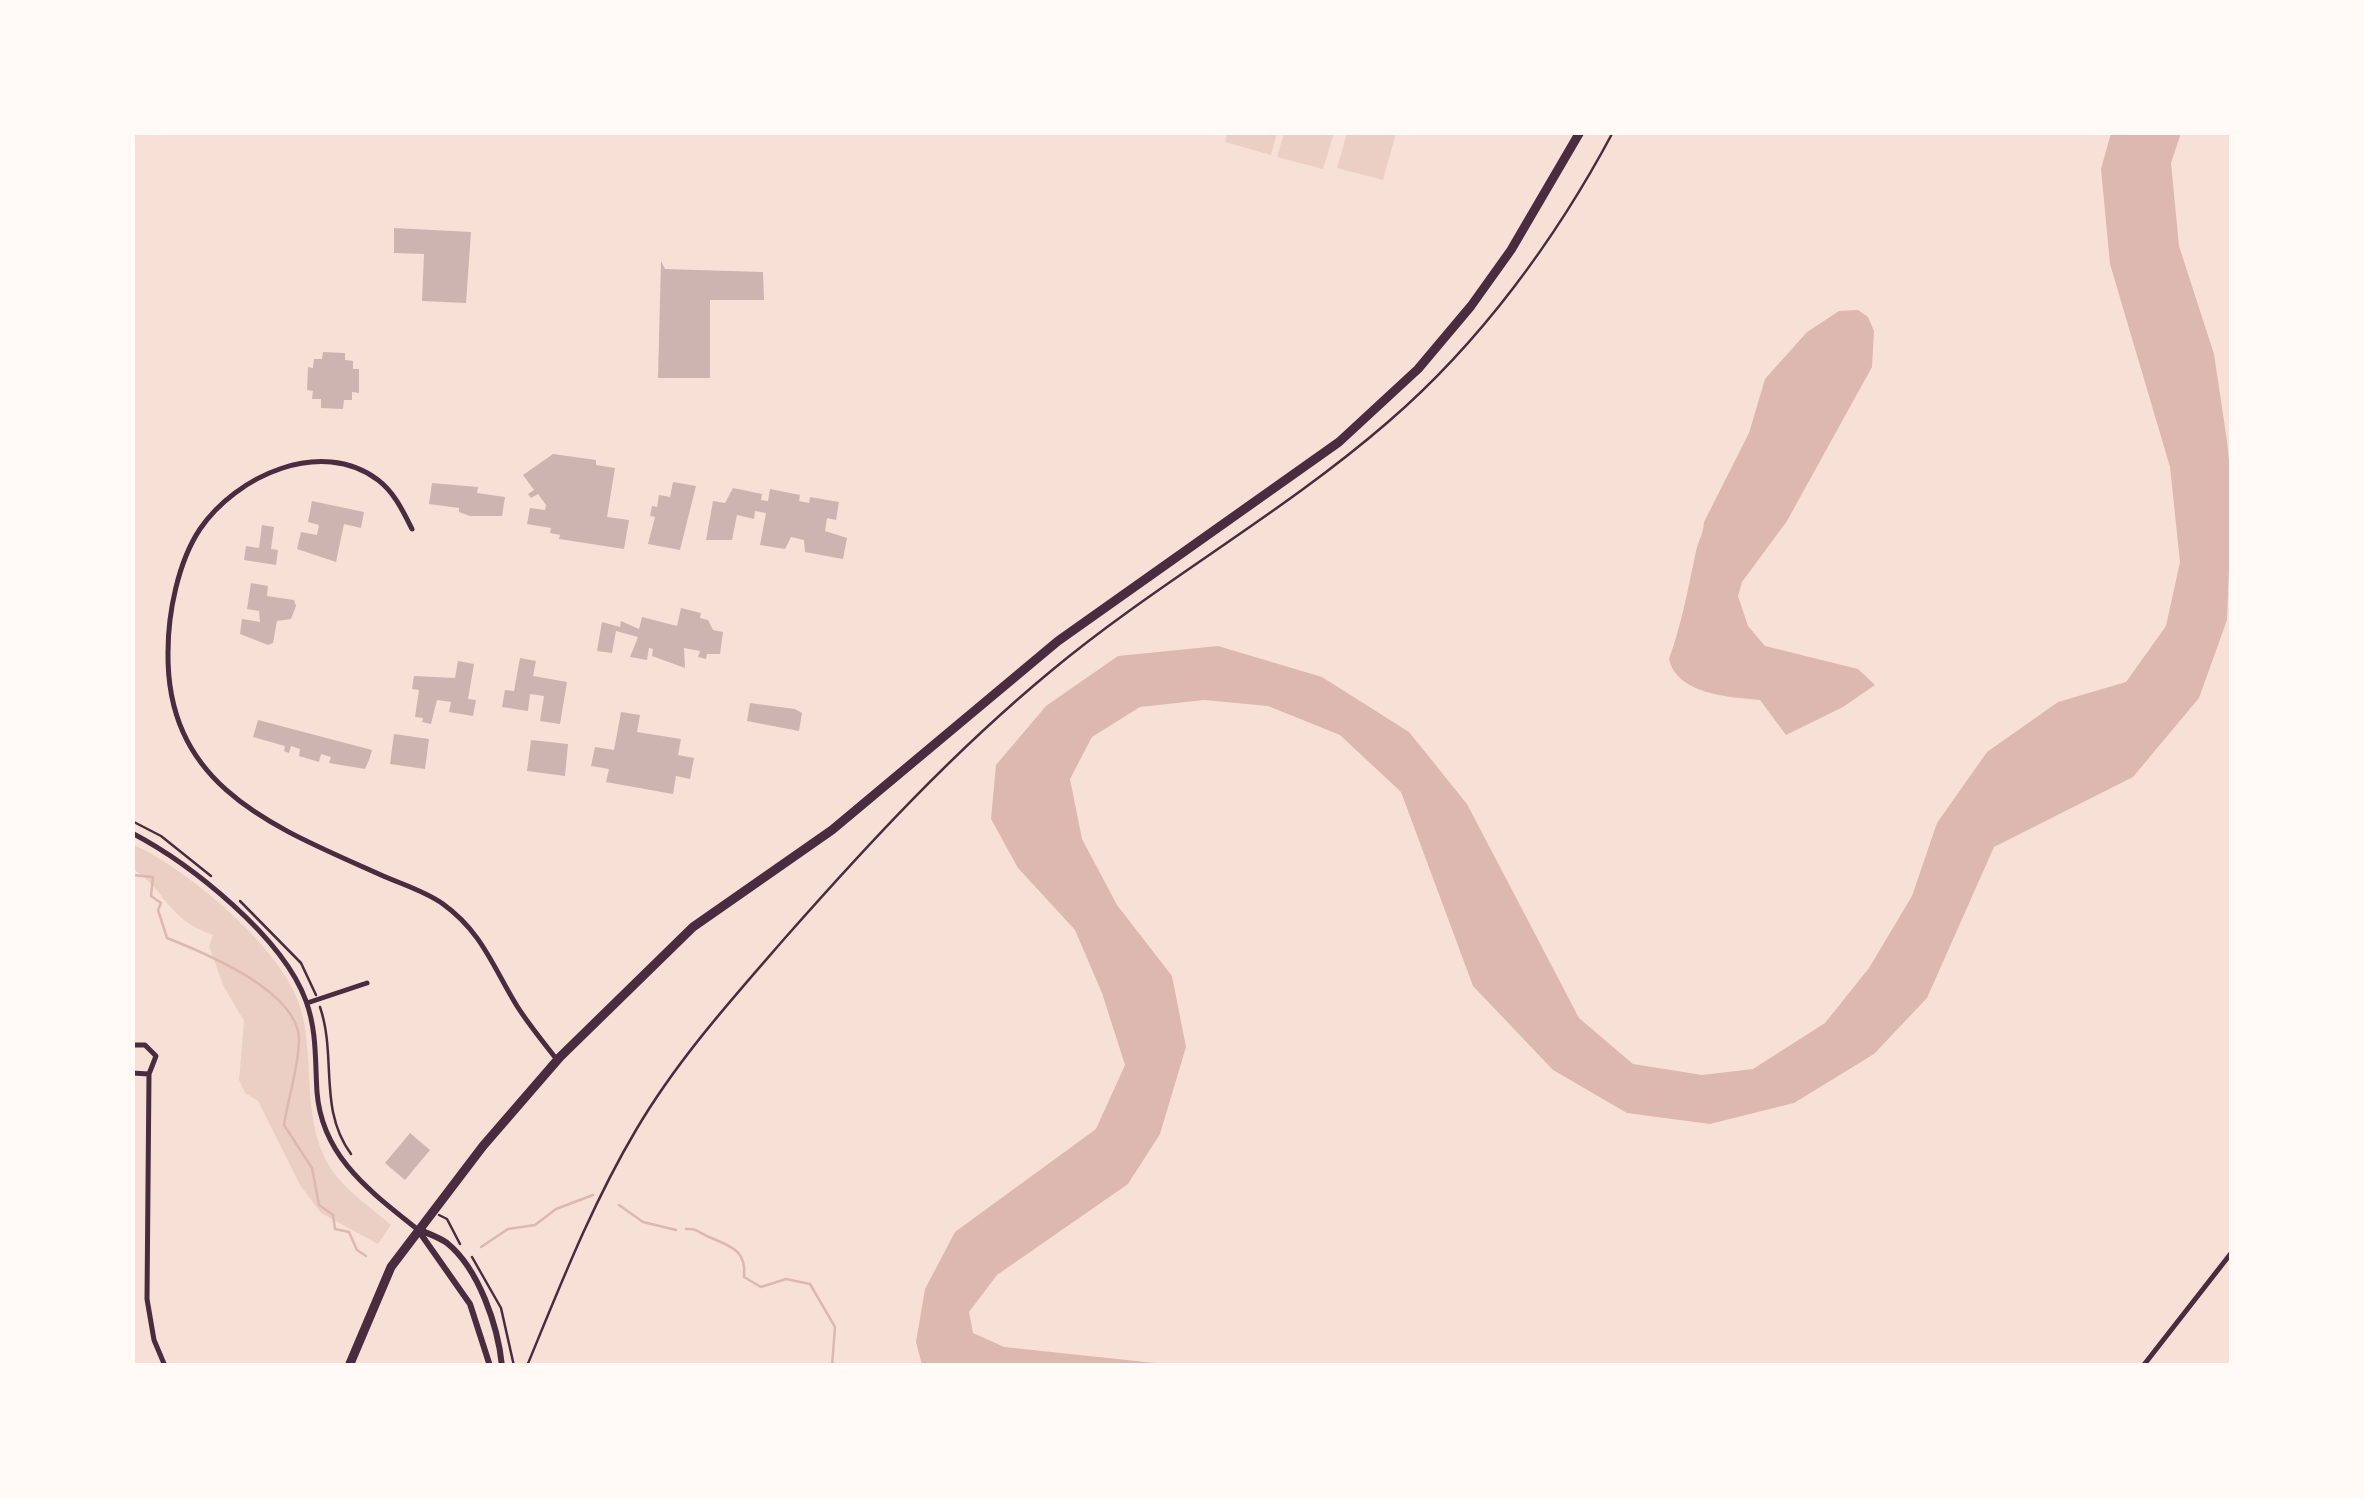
<!DOCTYPE html>
<html>
<head>
<meta charset="utf-8">
<style>
	body { margin:0 }
	#map { position:relative; width:2364px; height:1498px; overflow:hidden; background:#f7e1d7; font-family:"IBM Plex Serif",serif }
	canvas { display:block }
	.frame { position:absolute; inset:0; border:135px solid #fffaf5; pointer-events:none }
</style>
</head>
<body>
<div id="map">
<canvas width="2364" height="1498"></canvas>
<div class="frame"></div>
</div>
<script>
const c = document.querySelector('canvas').getContext('2d');
c.lineJoin = 'round';
function paint(path, color) {
  c.fillStyle = color;
  c.fill(path, 'evenodd');
}
function trace(path, color, width, dash) {
  c.strokeStyle = color;
  c.lineWidth = width;
  c.lineCap = dash ? 'butt' : 'round';
  c.setLineDash(dash || []);
  c.stroke(path);
}
paint(new Path2D(`
	M1227 133V132L1277 133 1271 155 1225 142Z
	M1284 133H1334L1323 169 1277 157Z
	M1347 133H1396L1383 180 1337 168Z
	M132 844C186 868 278 945 298 1001 319 1058 296 1129 339 1179 353 1196 374 1210 391 1225L378 1244 321 1213 300 1185 258 1101 245 1093 239 1080 244 1021 223 985 209 946 213 935C165 918 169 893 133 869Z`), '#ebcfc5');
paint(new Path2D(`
	M2111 133H2181L2171 163 2179 246 2214 354 2227 441 2232 489 2227 620 2199 698 2133 777 1994 847 1927 998 1874 1054 1794 1103 1710 1124 1627 1113 1553 1070 1473 986 1401 792 1340 735 1268 706 1204 700 1140 707 1092 737 1070 779 1082 839 1117 905 1172 976 1186 1047 1160 1134 1128 1184 997 1275 969 1312 973 1333 1004 1347 1174 1365H922L916 1342 925 1289 955 1232 1096 1129 1125 1065 1102 993 1075 930 1018 868 991 819 996 765 1046 706 1118 656 1218 646 1322 677 1409 732 1467 804 1579 1018 1633 1064 1702 1075 1753 1069 1825 1023 1869 968 1912 896 1937 823 1987 752 2058 702 2126 682 2166 626 2180 562 2170 467 2110 264 2101 169Z
	M1839 311 1858 310 1868 317 1874 331 1872 367 1787 521 1742 582 1738 596 1748 626 1765 646 1858 669 1875 685 1843 707 1786 735 1760 700C1731 697 1677 695 1669 659 1682 623 1688 589 1696 551 1699 539 1703 535 1704 522L1749 433 1765 379 1807 332Z`), '#dcb8b0');
trace(new Path2D(`
	M132 875 153 877 151 896 161 903 158 910 167 938C205 953 298 991 299 1039 299 1066 288 1098 284 1125L312 1168 319 1205 333 1215 335 1229 349 1232 357 1250 366 1256
	M619 1205 643 1222 676 1230
	M686 1229C697 1228 699 1233 709 1237 730 1246 747 1250 744 1277L761 1287 786 1279 810 1284 835 1327 832 1366
	M481 1247 508 1229 535 1225 556 1209 593 1195`), '#dcb8b0', 2.5);
paint(new Path2D(`
	M394 228 471 232 466 303 422 301 424 254 394 253Z
	M661 261 665 269 763 272 764 300H710V378H658Z
	M323 352 345 353V360L353 361V369H359V393L352 392V400H344L343 409 321 408V399H312L313 391 307 390 308 367 313 368 314 359H322Z
	M553 454 596 460V465L615 468 607 517 629 520 624 549 559 539 560 535 550 533 551 528 527 524 530 508 545 510 546 505 538 494 531 498 528 494 534 490 523 475Z
	M673 482 696 486 680 550 648 544 655 517 650 516 652 506 657 507 659 495 670 497Z
	M432 483 478 487 477 493 505 497 502 516H470L459 512V508L429 504Z
	M733 488 762 494 761 500 768 501 770 489 800 495 799 501 809 503 810 497 839 502 836 520 827 518 825 531 847 538 843 559 805 552 804 540 791 537 785 549 760 545 766 513 755 511 754 519 737 515 732 540H706L713 501 725 503Z
	M312 501 364 512 361 528 344 524 336 562 297 549 301 532 317 535 319 525 308 522Z
	M262 525 274 527 271 549 278 550 276 565 244 560 246 546 259 548Z
	M251 583 268 586 267 596 294 600 296 606 291 619 277 621 273 643 268 645 240 634 242 619 260 622 259 611 247 609Z
	M681 608 701 613 700 618 708 620 713 630 723 632 720 654H707L706 659 698 657 700 651 684 648 685 668 652 656 653 649 649 648 647 660 630 657 638 637 616 631 612 653 597 651 602 622 620 627 621 621 639 629 642 617 677 626Z
	M520 658 536 661 533 676 567 682 560 724 540 721 544 696 530 694 528 711 502 707 505 690 514 691Z
	M458 661 474 664 468 699 476 700 473 716 449 712 451 702 437 700 431 724 422 722 423 718 415 717 419 690 412 689 414 676 455 678Z
	M750 703 795 709 802 713 799 731 747 721Z
	M621 712 640 715 637 732 681 739 678 755 694 758 690 779 676 776 673 794 606 782 609 769 591 766 595 747 614 750Z
	M258 720 372 750 369 760 365 769 329 763 331 757 321 754 319 762 299 756 300 749 291 746 289 753 284 751 285 746 253 737Z
	M394 734 429 739 425 769 390 764Z
	M531 740 568 744 565 776 527 771Z
	M410 1133 430 1150 405 1180 385 1163Z`), '#ccb4b1');
trace(new Path2D(`
	M132 821 161 836 211 876
	M240 901 301 963 316 995
	M320 1007C337 1057 318 1109 351 1154
	M439 1215 447 1219 460 1244
	M472 1257 501 1308 514 1366
	M527 1366C560 1286 592 1204 636 1130 677 1060 732 999 785 938 868 844 953 752 1051 671 1158 582 1282 514 1388 422 1480 343 1556 239 1613 132`), '#4a2c40', 2.5);
trace(new Path2D(`
	M412 529C403 511 394 492 378 480 321 437 236 476 200 529 178 562 168 613 168 652 166 789 277 828 381 875 401 884 425 891 443 904 482 932 493 967 517 1006 529 1025 544 1043 558 1061
	M132 833C191 864 283 937 306 1001 317 1031 315 1061 317 1092 322 1157 370 1191 417 1229
	M307 1003 367 983
	M132 1045H145L156 1056 149 1074 147 1299 154 1340 165 1366
	M132 1073 149 1074
	M2143 1366 2232 1252`), '#4a2c40', 5);
trace(new Path2D(`
	M418 1229C426 1233 439 1237 447 1243 479 1269 498 1326 502 1366
	M418 1230 470 1304 490 1366`), '#4a2c40', 6);
trace(new Path2D(`
	M349 1366 391 1267 483 1146 560 1057 693 927 832 830 1058 641 1339 442 1418 369 1471 306 1511 250 1580 132`), '#4a2c40', 9);
</script>
</body>
</html>
